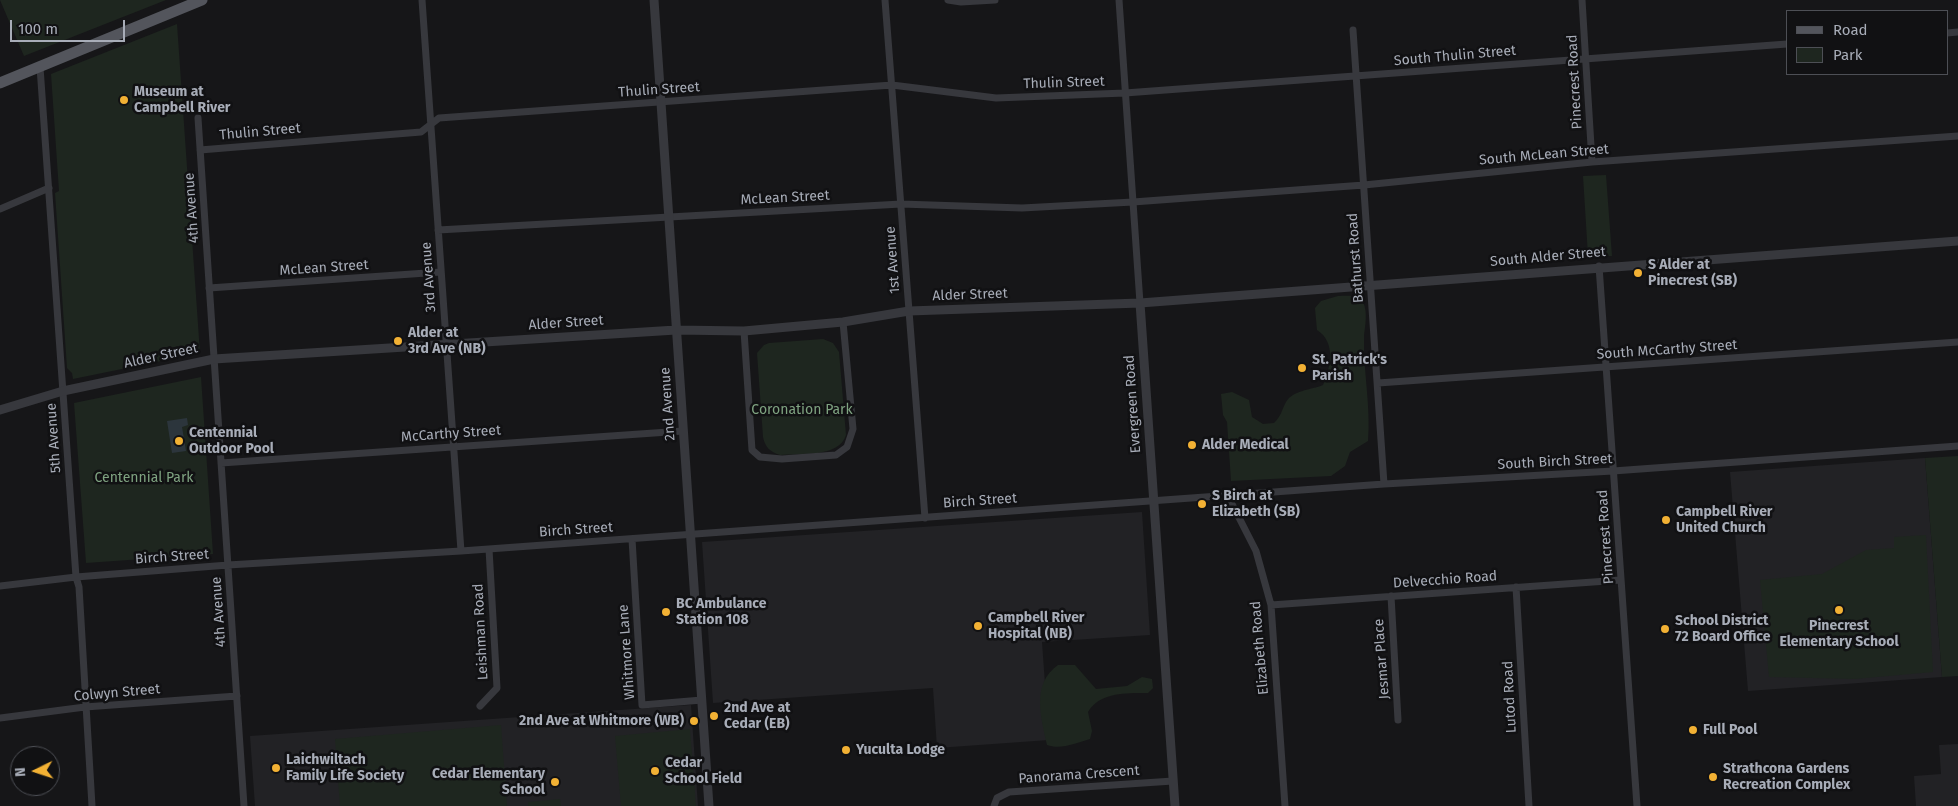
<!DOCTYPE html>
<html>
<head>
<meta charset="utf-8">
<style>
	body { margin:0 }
	#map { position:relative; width:1958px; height:806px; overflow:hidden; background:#161618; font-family:"Fira Sans",sans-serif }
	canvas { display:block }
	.legend { position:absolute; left:1786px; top:10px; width:162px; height:65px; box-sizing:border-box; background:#111113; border:1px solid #4d4f55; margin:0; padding:6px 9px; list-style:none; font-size:15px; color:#a8adb8 }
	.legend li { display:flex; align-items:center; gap:10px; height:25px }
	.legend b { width:25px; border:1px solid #4d4f55 }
	.north { position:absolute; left:10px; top:746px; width:50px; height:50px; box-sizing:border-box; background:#111113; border:1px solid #4d4f55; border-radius:50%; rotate:266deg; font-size:14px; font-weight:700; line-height:20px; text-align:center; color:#a8adb8 }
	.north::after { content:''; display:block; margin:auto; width:18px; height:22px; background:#f2b134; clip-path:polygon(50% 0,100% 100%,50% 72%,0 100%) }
	.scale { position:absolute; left:10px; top:20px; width:115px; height:22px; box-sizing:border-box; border:2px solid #a8adb8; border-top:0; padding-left:6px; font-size:15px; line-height:18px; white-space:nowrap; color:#a8adb8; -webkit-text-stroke:4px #111113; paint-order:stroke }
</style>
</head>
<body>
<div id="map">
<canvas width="1958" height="806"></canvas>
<ul class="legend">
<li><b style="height:6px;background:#53555c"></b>Road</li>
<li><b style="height:14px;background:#1e261f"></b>Park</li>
</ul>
<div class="north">N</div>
<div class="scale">100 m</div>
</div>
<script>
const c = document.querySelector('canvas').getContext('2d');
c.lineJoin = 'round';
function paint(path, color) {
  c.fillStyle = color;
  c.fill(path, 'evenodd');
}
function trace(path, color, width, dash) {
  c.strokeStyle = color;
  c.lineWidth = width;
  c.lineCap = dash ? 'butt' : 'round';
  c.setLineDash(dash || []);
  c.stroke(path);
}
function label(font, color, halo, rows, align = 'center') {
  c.font = font + ' "Fira Sans",sans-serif';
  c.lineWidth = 5;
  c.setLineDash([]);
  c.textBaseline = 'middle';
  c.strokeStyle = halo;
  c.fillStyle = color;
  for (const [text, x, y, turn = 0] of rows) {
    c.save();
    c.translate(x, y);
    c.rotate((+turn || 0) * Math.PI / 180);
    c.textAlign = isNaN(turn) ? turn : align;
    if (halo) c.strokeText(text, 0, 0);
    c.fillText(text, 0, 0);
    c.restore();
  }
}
paint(new Path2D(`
	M1925 458 1942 677 1748 691 1730 472Z
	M1142 512 1150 635 1042 642 1049 740 937 748 933 688 713 703 702 542Z
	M691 705 698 806H255L250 736Z
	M1958 744V806H1916L1914 776 1941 774 1939 745Z`), '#222225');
paint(new Path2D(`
	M0 0H166L24 56Z
	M177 24 200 353 73 379 72 373 67 368 55 193 59 191 51 74Z
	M1606 175 1612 256H1588L1583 176Z
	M1338 296C1346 296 1359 294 1363 302 1368 312 1365 326 1364 336 1363 371 1371 406 1368 441L1350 452 1345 466 1331 476 1231 481 1227 422 1223 415 1221 394 1232 392 1249 400 1252 417 1263 424 1274 423C1282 415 1281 411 1286 402 1293 390 1311 390 1323 385 1331 367 1336 342 1317 330L1315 308 1321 301Z
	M823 339 833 343 839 352 846 435C839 458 800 453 780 455 770 452 765 447 763 437L757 353 764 345 769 343Z
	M201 377 213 554 86 563 74 403Z
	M1958 456V676L1942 677 1925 458Z
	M1926 535 1933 672 1855 679 1769 677 1760 580 1822 574 1866 550 1894 548V537Z
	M1058 665H1075L1096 689 1127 686 1142 677 1152 679 1153 688 1148 693C1126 693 1100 692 1088 712L1092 731 1090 739C1076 743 1061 750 1047 745 1041 717 1031 684 1058 665Z
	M501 725 507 806H340L335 739Z
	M690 729 696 806H621L615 736Z
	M560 799 561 806H528V802Z`), '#1e261f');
paint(new Path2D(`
	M187 418 188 425 182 427 186 451 172 453 167 421Z`), '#2c353c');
trace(new Path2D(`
	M422 0 461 551
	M885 0 925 518
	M948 0 961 2 995 0
	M1119 0 1140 303
	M1582 0 1592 162
	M1353 30 1384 484
	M1947 33 1958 32
	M40 67 76 577 79 587 92 806
	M198 118 244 806
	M200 150 421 132 439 118 892 85 996 98 1125 93 1787 44
	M0 209 49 188
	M438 230 901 204 1022 208 1133 202 1364 185 1592 162 1958 136
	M1599 266 1637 806
	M209 288 441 272
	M744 331 752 450 760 457 782 459 836 455 847 447 853 429 843 322
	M1378 383 1958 342
	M221 463 683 431
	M1228 496 1256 551 1271 605 1285 806
	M632 539 642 705 702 700
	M0 586 76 577 228 565 461 551 1384 484 1613 471 1958 446
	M1516 587 1529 806
	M1391 596 1398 720
	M1271 605 1621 580
	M480 706 497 688 489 549
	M0 718 85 707 237 696
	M994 806 997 798 1009 792 1173 781`), '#37383d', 7);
trace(new Path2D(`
	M654 0 709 806
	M1140 303 1175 806
	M0 410 63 391 214 359 676 330 744 331 843 322 909 311 1140 303 1958 241`), '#37383d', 9);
trace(new Path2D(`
	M0 83 202 0`), '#53555c', 11);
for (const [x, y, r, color] of [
	[124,100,5,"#f2b134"],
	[1638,273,5,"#f2b134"],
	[398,341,5,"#f2b134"],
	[1302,368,5,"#f2b134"],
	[179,441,5,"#f2b134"],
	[1192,445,5,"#f2b134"],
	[1202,504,5,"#f2b134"],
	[1666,520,5,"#f2b134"],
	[1839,610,5,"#f2b134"],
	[666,612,5,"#f2b134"],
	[978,626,5,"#f2b134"],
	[1665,629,5,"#f2b134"],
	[714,716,5,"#f2b134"],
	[694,721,5,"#f2b134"],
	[1693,730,5,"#f2b134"],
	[846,750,5,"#f2b134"],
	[276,768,5,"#f2b134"],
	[655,771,5,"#f2b134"],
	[1713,777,5,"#f2b134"],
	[555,782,5,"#f2b134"]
]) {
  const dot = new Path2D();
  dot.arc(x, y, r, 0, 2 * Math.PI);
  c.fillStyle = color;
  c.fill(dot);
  trace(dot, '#111113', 2);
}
label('14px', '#a8adb8', '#111113', [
	["South Thulin Street",1455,56,-5],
	["Pinecrest Road",1575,82,-93],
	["Thulin Street",1064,83,-2],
	["Thulin Street",659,90,-4],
	["Thulin Street",260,132,-5],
	["South McLean Street",1544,155,-5],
	["McLean Street",785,198,-3],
	["4th Avenue",192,208,-94],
	["South Alder Street",1548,257,-5],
	["Bathurst Road",1356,258,-94],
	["1st Avenue",893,260,-94],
	["McLean Street",324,268,-4],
	["3rd Avenue",429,277,-94],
	["Alder Street",970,295,-2],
	["Alder Street",566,323,-4],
	["South McCarthy Street",1667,350,-4],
	["Alder Street",161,356,-12],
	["2nd Avenue",668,404,-94],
	["Evergreen Road",1133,404,-94],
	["McCarthy Street",451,434,-4],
	["5th Avenue",54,438,-94],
	["South Birch Street",1555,462,-3],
	["Birch Street",980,501,-4],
	["Birch Street",576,530,-4],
	["Pinecrest Road",1606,537,-94],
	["Birch Street",172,557,-4],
	["Delvecchio Road",1445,580,-4],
	["4th Avenue",219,612,-94],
	["Leishman Road",481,632,-93],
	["Elizabeth Road",1260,648,-95],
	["Whitmore Lane",627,652,-94],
	["Jesmar Place",1382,659,-94],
	["Colwyn Street",117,693,-5],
	["Lutod Road",1510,697,-93],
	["Panorama Crescent",1079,775,-4]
]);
label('bold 14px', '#a8adb8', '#111113', [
	["Museum at",134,92],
	["Campbell River",134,108],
	["S Alder at",1648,265],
	["Pinecrest (SB)",1648,281],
	["Alder at",408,333],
	["3rd Ave (NB)",408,349],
	["St. Patrick's",1312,360],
	["Parish",1312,376],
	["Centennial",189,433],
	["Outdoor Pool",189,449],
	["Alder Medical",1202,445],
	["S Birch at",1212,496],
	["Elizabeth (SB)",1212,512],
	["Campbell River",1676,512],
	["United Church",1676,528],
	["BC Ambulance",676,604],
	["Station 108",676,620],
	["Campbell River",988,618],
	["Hospital (NB)",988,634],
	["School District",1675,621],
	["72 Board Office",1675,637],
	["Pinecrest",1839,626,"center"],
	["Elementary School",1839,642,"center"],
	["2nd Ave at",724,708],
	["Cedar (EB)",724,724],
	["2nd Ave at Whitmore (WB)",684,721,"right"],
	["Full Pool",1703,730],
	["Yuculta Lodge",856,750],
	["Laichwiltach",286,760],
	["Family Life Society",286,776],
	["Cedar",665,763],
	["School Field",665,779],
	["Strathcona Gardens",1723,769],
	["Recreation Complex",1723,785],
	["Cedar Elementary",545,774,"right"],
	["School",545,790,"right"]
], 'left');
label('14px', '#7fa381', '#111113', [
	["Coronation Park",802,410],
	["Centennial Park",144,478]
]);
</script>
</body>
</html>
